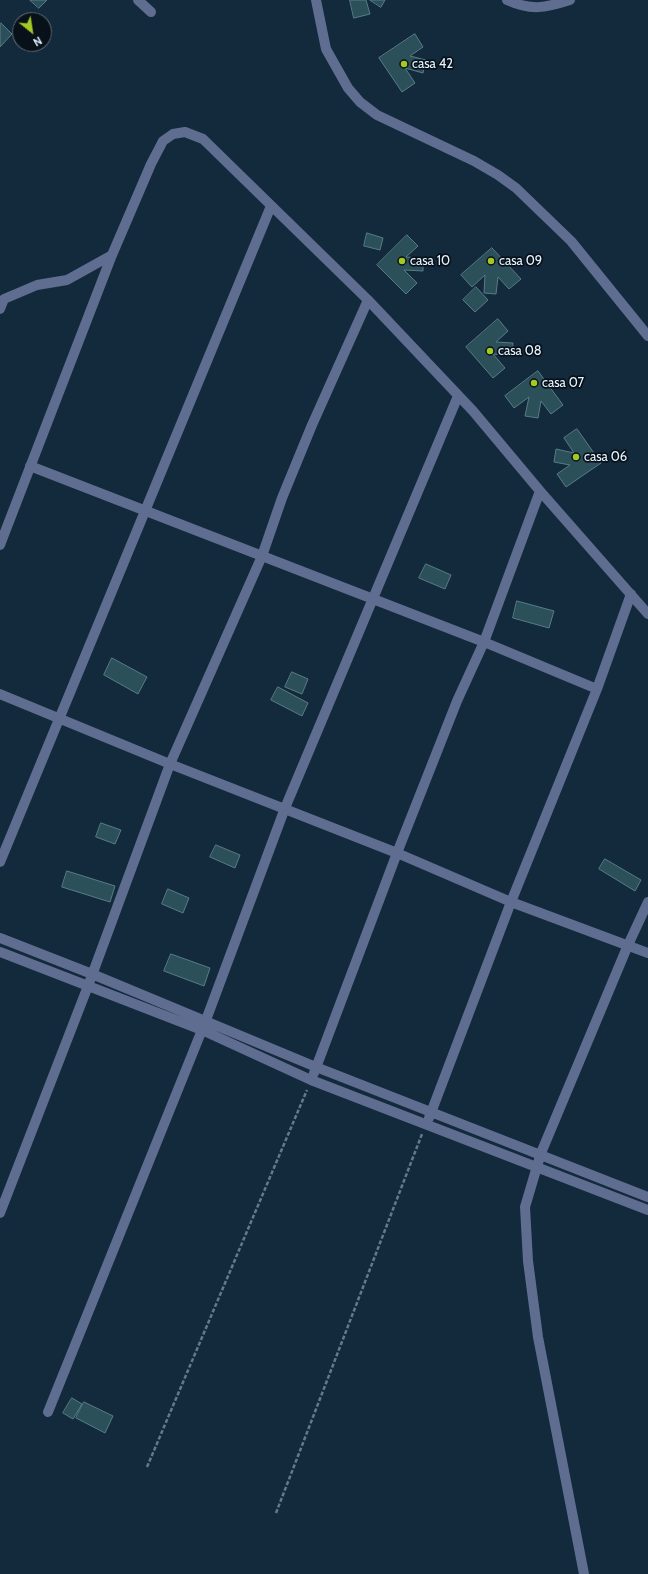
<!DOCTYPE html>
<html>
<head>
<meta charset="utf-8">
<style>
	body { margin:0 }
	#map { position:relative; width:648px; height:1574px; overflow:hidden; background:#122a3b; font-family:Cabin,sans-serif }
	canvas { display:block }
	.north { position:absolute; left:12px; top:12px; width:40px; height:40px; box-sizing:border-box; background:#081119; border:1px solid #606b75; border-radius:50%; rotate:150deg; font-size:11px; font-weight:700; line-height:16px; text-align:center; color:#e5f3ff }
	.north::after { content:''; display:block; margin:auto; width:14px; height:18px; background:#a4c824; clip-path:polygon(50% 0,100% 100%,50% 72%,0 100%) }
</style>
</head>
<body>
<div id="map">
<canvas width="648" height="1574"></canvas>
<div class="north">N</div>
</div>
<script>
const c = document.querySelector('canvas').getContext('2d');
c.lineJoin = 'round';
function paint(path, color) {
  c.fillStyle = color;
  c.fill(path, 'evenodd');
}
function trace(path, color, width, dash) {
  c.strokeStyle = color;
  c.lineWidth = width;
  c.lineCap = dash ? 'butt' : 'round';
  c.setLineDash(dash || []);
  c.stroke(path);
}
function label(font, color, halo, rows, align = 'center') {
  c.font = font + ' Cabin,sans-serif';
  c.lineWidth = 3.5;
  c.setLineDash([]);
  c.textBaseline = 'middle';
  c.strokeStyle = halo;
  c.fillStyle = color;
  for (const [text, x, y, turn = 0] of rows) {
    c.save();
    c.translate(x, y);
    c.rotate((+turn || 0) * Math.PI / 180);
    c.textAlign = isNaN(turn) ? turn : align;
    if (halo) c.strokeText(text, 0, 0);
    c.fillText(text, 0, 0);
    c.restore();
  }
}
const building = new Path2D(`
	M30 0H47L39 8Z
	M350 0H366L370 14 354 18Z
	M370 0H385L381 7Z
	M1 23 12 34 0 47V24Z
	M415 34 423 47 410 56 426 60 423 73 405 68 415 83 402 92 379 58Z
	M367 233 383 238 380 250 364 246Z
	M407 235 418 246 406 257 423 258V271L404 270 417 283 406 294 377 265Z
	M492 248 521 279 509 289 498 277 496 294 484 293 485 275 472 287 461 275Z
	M476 287 488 300 475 312 463 300Z
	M498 319 508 331 496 342 513 343 512 356 493 354 505 368 493 378 466 347Z
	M538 371 563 405 551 414 541 401 538 418 525 416 529 397 514 408 505 396Z
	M577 429 601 463 566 487 557 474 570 465 554 462 556 449 574 453 564 438Z
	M426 564 451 575 445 589 419 578Z
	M517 601 554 611 549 628 513 618Z
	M112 658 147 677 138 694 104 675Z
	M292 672 308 679 302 694 285 687Z
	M278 687 308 703 302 716 271 700Z
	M101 823 121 830 115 844 96 837Z
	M216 845 240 855 235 868 210 857Z
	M605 859 641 880 635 891 599 869Z
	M67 871 115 886 110 902 62 887Z
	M168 889 189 898 183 913 162 904Z
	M171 954 210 968 204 986 164 971Z
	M72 1398 82 1404 73 1419 63 1413Z
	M84 1402 113 1416 105 1433 76 1418Z`);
paint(building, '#2c505a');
trace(building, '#587c87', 1);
trace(new Path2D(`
	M147 1467 307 1090
	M276 1513 422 1134`), '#657988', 2.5, [4, 2]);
trace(new Path2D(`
	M138 0 151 12
	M316 0 326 49 348 88 360 102 377 115 474 161 498 175 516 188 571 241 648 336
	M507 0C531 11 545 8 570 0
	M0 309 4 299 37 285 67 280 112 255
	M30 466 484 642 597 689
	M0 545 112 255 151 164 163 141 173 134 185 132 203 139 368 300 473 411 540 491 648 614
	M0 694 170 764 397 853 511 902 648 953
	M0 862 271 206
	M0 938 92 974 316 1067 648 1197
	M0 952 202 1030 311 1080 648 1210
	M314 1073 397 853 457 701 484 642 540 491
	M429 1118 511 902 597 689 631 594
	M0 1213 88 986 170 764 262 556 282 498 312 425 368 300
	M48 1412 206 1020 285 808 458 396
	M584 1574 538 1337 528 1261 525 1207 541 1153 628 945 648 902`), '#5f6d91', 10);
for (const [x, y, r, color] of [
	[404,64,4,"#a4c824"],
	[402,261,4,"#a4c824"],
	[491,261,4,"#a4c824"],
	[490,351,4,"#a4c824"],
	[534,383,4,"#a4c824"],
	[576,457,4,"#a4c824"]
]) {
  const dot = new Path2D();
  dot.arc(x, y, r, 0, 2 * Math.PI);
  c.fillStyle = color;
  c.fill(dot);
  trace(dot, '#081119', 1.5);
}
label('13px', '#e5f3ff', '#081119', [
	["casa 42",412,64],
	["casa 10",410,261],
	["casa 09",499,261],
	["casa 08",498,351],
	["casa 07",542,383],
	["casa 06",584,457]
], 'left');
</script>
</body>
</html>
